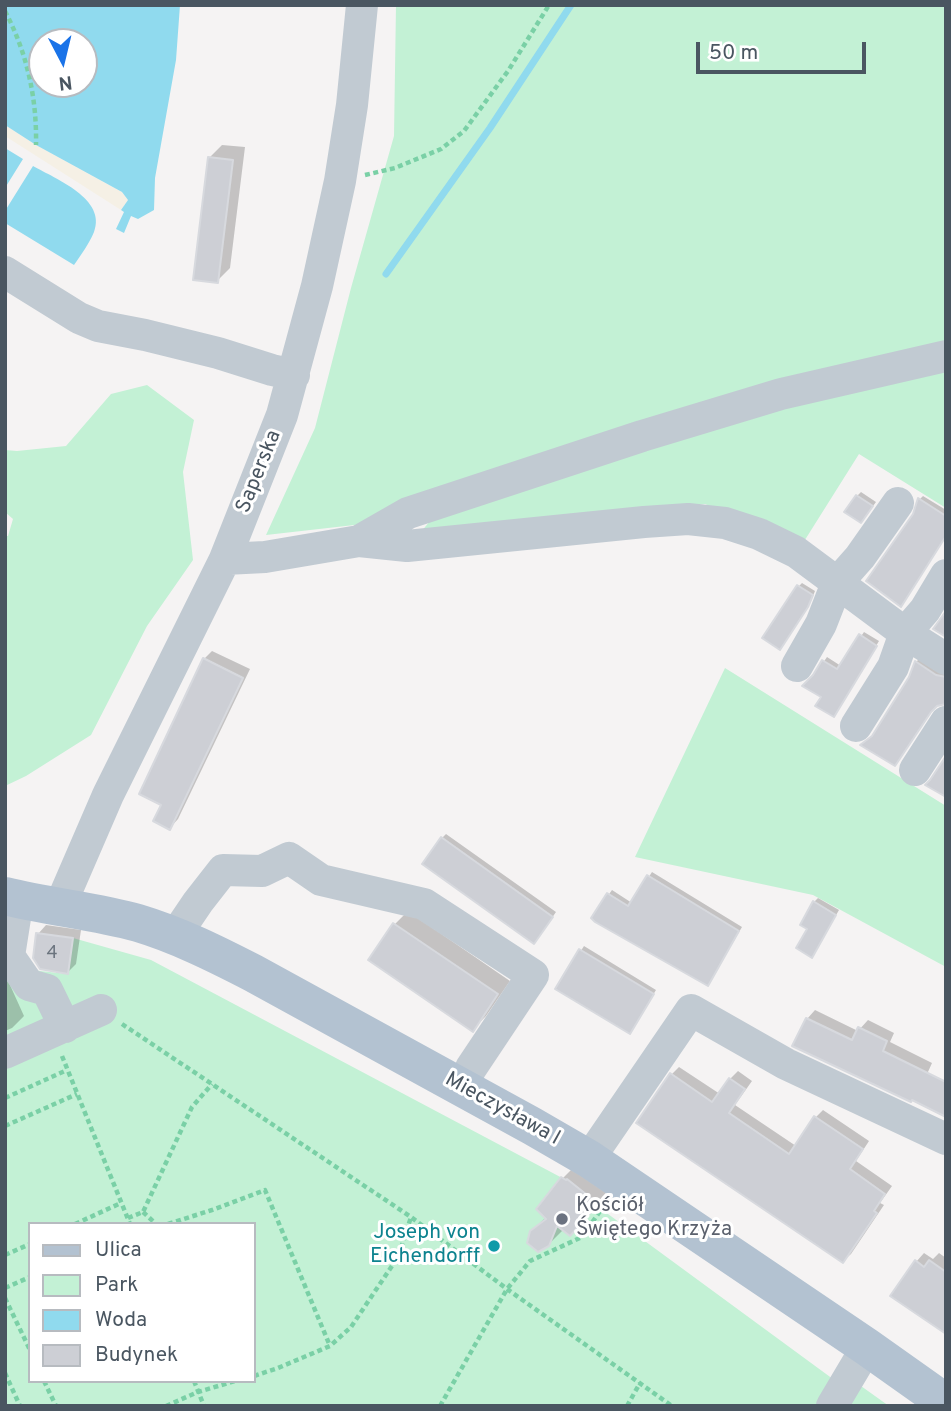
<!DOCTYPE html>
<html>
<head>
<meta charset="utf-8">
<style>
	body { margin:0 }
	#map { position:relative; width:951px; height:1411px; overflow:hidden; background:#f5f3f3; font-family:Overpass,sans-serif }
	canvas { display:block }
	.frame { position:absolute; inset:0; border:7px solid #4a5661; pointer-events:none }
	.legend { position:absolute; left:28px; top:1222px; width:228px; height:161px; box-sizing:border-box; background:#fff; border:2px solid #b7bbc0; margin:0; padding:9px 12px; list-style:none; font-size:21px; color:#4a5661 }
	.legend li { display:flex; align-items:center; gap:14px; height:35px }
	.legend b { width:35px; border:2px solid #b7bbc0 }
	.north { position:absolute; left:28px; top:28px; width:70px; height:70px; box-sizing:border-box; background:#fff; border:2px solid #b7bbc0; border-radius:50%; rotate:173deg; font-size:19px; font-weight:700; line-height:28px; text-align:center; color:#4a5661 }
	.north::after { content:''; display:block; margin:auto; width:24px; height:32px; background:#1a73e8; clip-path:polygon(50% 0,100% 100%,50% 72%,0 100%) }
	.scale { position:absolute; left:696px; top:42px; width:170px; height:32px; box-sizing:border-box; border:4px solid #4a5661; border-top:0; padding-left:9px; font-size:21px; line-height:24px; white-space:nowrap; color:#4a5661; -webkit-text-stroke:5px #fff; paint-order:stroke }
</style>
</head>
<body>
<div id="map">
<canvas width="951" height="1411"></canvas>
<div class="frame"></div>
<ul class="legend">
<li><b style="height:9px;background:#b3c2d1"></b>Ulica</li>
<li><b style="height:19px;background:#c3f1d5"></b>Park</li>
<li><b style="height:19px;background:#90daee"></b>Woda</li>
<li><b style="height:19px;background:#cdcfd5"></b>Budynek</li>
</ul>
<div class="north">N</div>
<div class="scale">50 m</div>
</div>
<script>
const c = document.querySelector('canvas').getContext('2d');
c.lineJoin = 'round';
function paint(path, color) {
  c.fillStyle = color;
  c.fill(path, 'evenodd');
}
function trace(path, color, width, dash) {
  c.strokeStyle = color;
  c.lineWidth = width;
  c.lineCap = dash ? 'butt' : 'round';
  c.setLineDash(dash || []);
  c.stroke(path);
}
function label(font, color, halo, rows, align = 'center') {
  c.font = font + ' Overpass,sans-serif';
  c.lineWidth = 6;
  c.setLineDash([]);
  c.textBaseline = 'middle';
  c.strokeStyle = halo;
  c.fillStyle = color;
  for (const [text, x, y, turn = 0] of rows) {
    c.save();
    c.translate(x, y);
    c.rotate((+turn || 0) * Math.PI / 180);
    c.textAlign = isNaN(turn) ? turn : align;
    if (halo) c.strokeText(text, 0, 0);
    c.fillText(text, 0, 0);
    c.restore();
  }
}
paint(new Path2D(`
	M396 5H946V508L859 454 803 543 705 504 421 532 434 516 266 535 315 428 351 288 394 136Z
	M147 385 194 420 183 472 193 560 147 626 91 735 26 776 5 786V536H8L13 519 5 512V450L17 451 66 446 111 394Z
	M725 668 946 806V967L813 895 635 857Z
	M73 938 151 960 566 1180 567 1179 592 1199V1201L608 1214 837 1382 854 1381 889 1406H5V982L31 970 68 974ZM30 1224H254V1381H30Z`), '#c3f1d5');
paint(new Path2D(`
	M5 125 36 145 122 192 128 200 121 210 5 136Z`), '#f5f0e5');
paint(new Path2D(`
	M5 5H180L176 60 155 178 154 210 138 219 131 216 124 233 116 229 124 212 121 210 128 200 122 192 36 145 5 125ZM42 42H84V84H42Z
	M5 148 23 159 5 188Z
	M33 166C56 179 107 199 94 232 89 244 81 255 74 265L5 223V211Z`), '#90daee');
paint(new Path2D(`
	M222 145 245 147 230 268 217 281 209 158Z
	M861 492 876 502 865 517 857 496Z
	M923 496 946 510V534L915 514 920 499Z
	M802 583 815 591 811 601 780 648 799 586Z
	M864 632 879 641 837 711 823 697 814 676 827 657 841 666Z
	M212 651 250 669 178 819 170 828 164 804 204 659Z
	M920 658 946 673V702L933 707 895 764 874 735 910 678 916 662Z
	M446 834 556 912 538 938 442 838Z
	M652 872 742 927 711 980 593 917 612 890 632 903Z
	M818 898 839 910 815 952 810 928 814 902Z
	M408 911 510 981 486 1016 473 1029 395 924Z
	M46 925 81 930 76 964 68 972 38 934Z
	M584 946 656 990 633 1028 557 988Z
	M5 974 24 1016 12 1028 5 1031Z
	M815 1010 858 1031 868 1020 894 1033 890 1042 932 1063 919 1092 807 1019Z
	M679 1067 720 1094 730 1079 738 1071 752 1081 735 1105 796 1146 816 1117 823 1110 869 1141 856 1161 892 1186 880 1203 884 1205 851 1254 843 1261 671 1075Z
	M580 1161 612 1186 570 1233 564 1229 548 1245 531 1232 546 1217 538 1209 563 1178Z
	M924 1253 933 1259 939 1253 946 1258V1332L916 1262Z`), '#0003');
trace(new Path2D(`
	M386 274 490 128 571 5`), '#90daee', 7);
const building = new Path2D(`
	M208 157 233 160 218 283 193 280Z
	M856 495 873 506 861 523 844 512Z
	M918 498 946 516V536L901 607 866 581 913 514Z
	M797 585 813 595 808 607 780 650 762 638Z
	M946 611V637L933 629Z
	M859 634 877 646 834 717 815 706 821 697 802 686 813 675 822 660 837 669Z
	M203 658 243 678 170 830 153 821 161 805 139 794Z
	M915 661 936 675 946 677V704L937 706 931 712 895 766 860 745 872 736 909 677Z
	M946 756V797L925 785 930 780Z
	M441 837 553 917 534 944 422 864Z
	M647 875 739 931 708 986 595 922 591 918 607 893 628 906Z
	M813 901 836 915 812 958 796 948 807 929 800 925Z
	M393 923 498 994 473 1032 368 960Z
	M36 933 73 938 68 974 40 969 33 958Z
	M579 949 654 994 630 1034 555 989Z
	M806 1018 852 1040 858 1027 887 1041 883 1051 946 1082V1117L912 1100 911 1102 792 1046Z
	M670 1073 712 1102 729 1078 745 1089 729 1113 789 1154 814 1116 863 1149 850 1169 885 1194 874 1211 877 1213 843 1263 636 1123Z
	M561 1177 566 1180 567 1179 592 1199 591 1201 597 1205 570 1236 557 1226 549 1246 538 1252 527 1243 530 1231 546 1219 536 1209Z
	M915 1260 924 1267 929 1260 946 1272V1334L890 1296Z`);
paint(building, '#cdcfd5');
trace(building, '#d7d9de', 2);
trace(new Path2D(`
	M5 11C27 53 37 98 36 145
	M365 175 395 168 441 149 464 131 508 71 549 5
	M122 1024 411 1217 507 1289 672 1406
	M62 1056 130 1224
	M5 1098 67 1070
	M5 1126 77 1094
	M143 1212 156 1224
	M128 1218 143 1212 192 1107 212 1084
	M75 1224 121 1203
	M168 1224 212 1210 265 1190 330 1346
	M5 1255 30 1244
	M5 1288 30 1277
	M5 1298 30 1350
	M5 1373 20 1406
	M254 1376 278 1368 330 1346 351 1327 398 1257 411 1217
	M44 1381 56 1406
	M194 1381 204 1406
	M166 1406 198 1392 235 1381
	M440 1406 507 1289 530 1261 582 1237 605 1204
	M627 1406 640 1383`), '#7ad0a6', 4.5, [5, 3.5]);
trace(new Path2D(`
	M5 272 79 318 98 326 145 335 218 353 272 370 294 375
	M359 541 407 546 644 522 688 519 725 523 759 534 796 552 905 633 946 659
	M225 559 265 557 359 541 408 513 642 436 781 394 946 356
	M797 666 821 624 837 583 860 557 898 503
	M856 726 893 667 905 633 925 610 946 575
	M915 770 946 722
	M18 899 9 956 29 985 47 990 65 1027
	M60 906 108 795 225 559 282 415 317 286 340 181 352 105 362 5
	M175 936 198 902 223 870 262 871 289 858 321 880 424 904 533 975 471 1068 462 1087
	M5 1053 101 1010
	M589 1159 691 1010 786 1064 946 1139
	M832 1406 867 1347`), '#c1cad2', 32);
trace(new Path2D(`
	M5 896C49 907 95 911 138 923 178 935 216 954 253 973L532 1126 589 1159 867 1347 946 1403`), '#b3c2d1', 38);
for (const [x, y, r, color] of [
	[562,1219,7,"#6b7280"],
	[494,1246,7,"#0f9aa8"]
]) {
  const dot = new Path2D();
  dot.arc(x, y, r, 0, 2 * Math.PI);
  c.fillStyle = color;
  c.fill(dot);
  trace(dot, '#fff', 2.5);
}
label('18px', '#6b747e', null, [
	["4",52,954]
]);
label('21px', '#4a5661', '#fff', [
	["Saperska",260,472,-68],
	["Mieczysława I",502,1110,29]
]);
label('21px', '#5b616d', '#fff', [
	["Kościół",576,1207],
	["Świętego Krzyża",576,1231]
], 'left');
label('21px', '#0d838f', '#fff', [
	["Joseph von",480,1234],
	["Eichendorff",480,1258]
], 'right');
</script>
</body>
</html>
